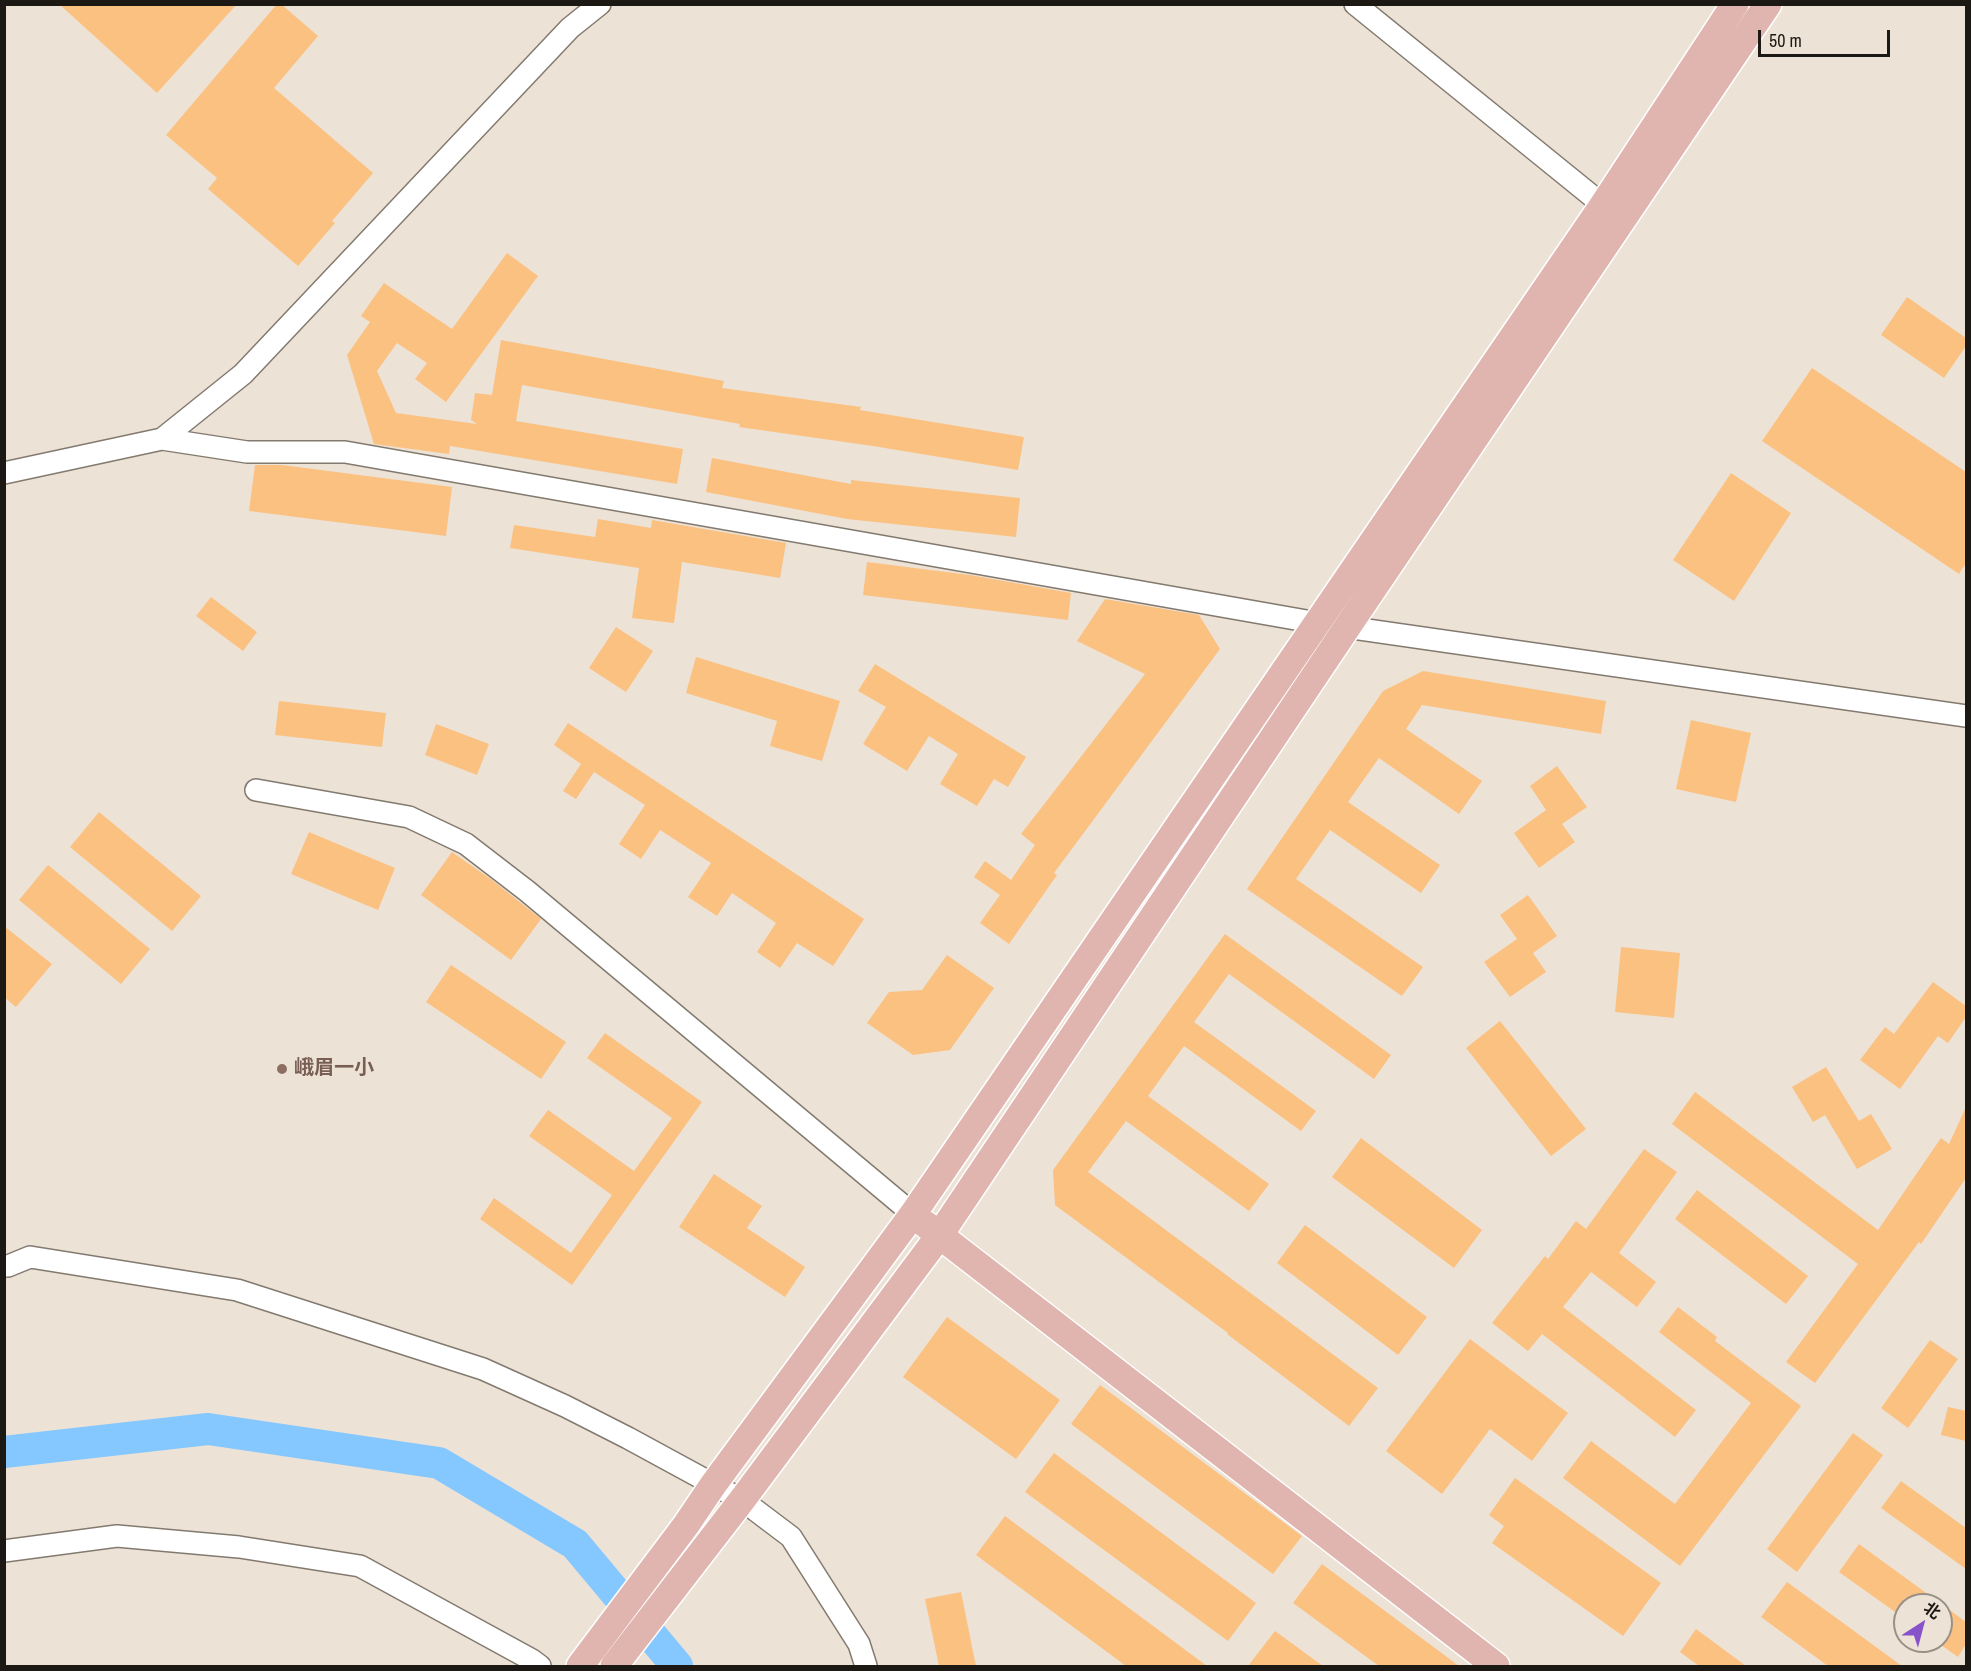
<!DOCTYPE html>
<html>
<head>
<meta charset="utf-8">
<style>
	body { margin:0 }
	#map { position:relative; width:1971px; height:1671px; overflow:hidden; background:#ede2d6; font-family:"Archivo Narrow","Noto Sans SC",sans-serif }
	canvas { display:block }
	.frame { position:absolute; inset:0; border:6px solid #1c1814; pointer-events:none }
	.north { position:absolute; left:1893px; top:1593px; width:60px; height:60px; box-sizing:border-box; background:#ede2d6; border:2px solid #999188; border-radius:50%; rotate:36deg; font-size:16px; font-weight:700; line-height:24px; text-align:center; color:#1c1814 }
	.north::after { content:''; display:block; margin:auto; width:21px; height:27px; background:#8852ca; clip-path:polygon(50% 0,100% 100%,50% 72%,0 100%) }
	.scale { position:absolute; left:1758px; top:30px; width:132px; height:27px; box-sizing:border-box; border:3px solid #1c1814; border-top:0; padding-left:8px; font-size:18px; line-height:21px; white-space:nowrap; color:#1c1814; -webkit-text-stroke:4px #ede2d6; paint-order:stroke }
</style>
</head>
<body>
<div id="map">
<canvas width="1971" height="1671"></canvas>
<div class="frame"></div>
<div class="north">北</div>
<div class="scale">50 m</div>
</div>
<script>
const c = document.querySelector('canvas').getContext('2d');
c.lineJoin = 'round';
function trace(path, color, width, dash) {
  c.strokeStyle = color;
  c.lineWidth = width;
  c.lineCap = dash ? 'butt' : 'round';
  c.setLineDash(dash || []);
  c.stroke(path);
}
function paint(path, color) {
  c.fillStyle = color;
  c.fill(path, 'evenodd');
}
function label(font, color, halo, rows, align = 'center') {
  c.font = font + ' "Archivo Narrow","Noto Sans SC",sans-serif';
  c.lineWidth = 4.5;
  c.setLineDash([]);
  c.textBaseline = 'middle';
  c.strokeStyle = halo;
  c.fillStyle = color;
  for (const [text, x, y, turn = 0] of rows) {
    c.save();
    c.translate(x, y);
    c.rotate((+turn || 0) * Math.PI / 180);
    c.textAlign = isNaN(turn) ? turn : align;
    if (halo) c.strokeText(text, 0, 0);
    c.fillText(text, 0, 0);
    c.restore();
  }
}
trace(new Path2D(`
	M4 1452 208 1429 439 1463 575 1544 677 1666`), '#85c7ff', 32);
paint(new Path2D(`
	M59 4H237L157 93Z
	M277 4H281L318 36 274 88 373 173 332 221 335 223 298 266 208 189 217 178 166 135Z
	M507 253 538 276 446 402 415 379 427 363 397 343 377 371 396 413 477 424 471 420 475 393 492 395 501 340 724 381 722 388 861 407 860 410 1024 437 1018 470 873 446 739 427 740 424 522 385 516 421 683 449 677 484 450 446 449 454 374 444 347 355 370 322 361 316 384 283 452 329Z
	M1907 297 1966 338V346L1944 378 1881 335Z
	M1812 368 1966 472V563L1959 574 1762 441Z
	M712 458 851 484V480L1020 498 1016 537 847 519 706 492Z
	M255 465H282L452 487 446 536 249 511Z
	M1731 473 1791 513 1734 601 1673 560Z
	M598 519 651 528 652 520 786 543 780 578 682 562 674 623 632 618 639 568 510 548 514 525 595 537Z
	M867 562 970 575 1071 593 1068 620 863 595Z
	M211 597 257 632 243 651 196 616Z
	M1105 599 1199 615 1220 649 1054 873 1057 875 1009 944 980 923 1000 895 974 877 985 861 1011 880 1035 845 1021 834 1145 674 1077 641Z
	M616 627 653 651 626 692 589 668Z
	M696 657 840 701 822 761 770 746 777 721 686 693Z
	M875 664 1026 757 1008 787 994 779 977 806 940 784 958 754 929 736 907 771 863 744 886 707 858 691Z
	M1423 671 1606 701 1601 734 1422 705 1406 729 1482 781 1459 814 1379 758 1348 802 1440 865 1421 893 1330 830 1296 879 1423 967 1402 996 1247 889 1383 691Z
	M279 701 386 713 382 747 275 735Z
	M1691 720 1751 733 1736 802 1676 789Z
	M568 723 864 919 833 966 797 943 780 968 757 952 776 923 732 893 717 916 688 897 711 863 660 830 641 859 619 844 645 805 594 772 576 799 563 791 581 764 554 745Z
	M436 724 489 744 477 775 425 755Z
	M1557 766 1587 807 1562 824 1575 842 1539 868 1514 833 1546 810 1530 786Z
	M99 812 201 896 172 931 70 847Z
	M309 832 395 868 378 910 291 874Z
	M452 852 492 880 541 919 511 960 421 895Z
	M48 865 150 949 121 984 19 900Z
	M1528 895 1557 936 1533 953 1546 972 1510 997 1484 962 1517 939 1500 915Z
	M4 926 52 964 16 1007 4 997Z
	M1225 934 1391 1055 1374 1079 1229 974 1194 1022 1316 1111 1301 1131 1184 1046 1148 1096 1269 1184 1249 1211 1126 1121 1088 1172 1378 1388 1349 1426 1227 1334 1228 1333 1055 1205 1053 1170Z
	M1621 947 1680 953 1674 1018 1615 1012Z
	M947 955 994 988 950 1050 913 1055 867 1023 889 992 922 990Z
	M451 965 566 1042 541 1079 426 1002Z
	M1933 982 1966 1006V1017L1948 1043 1938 1036 1900 1089 1860 1060 1885 1027 1894 1034Z
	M1500 1021 1586 1129 1551 1156 1466 1048Z
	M605 1033 702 1102 572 1285 480 1219 494 1198 571 1253 612 1195 529 1136 548 1110 634 1171 672 1118 587 1058Z
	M1826 1067 1859 1121 1871 1114 1892 1149 1857 1169 1825 1115 1813 1122 1792 1087Z
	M1695 1092 1878 1230 1941 1138 1949 1144 1966 1107V1178L1921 1244 1919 1242 1815 1383 1786 1362 1858 1264 1672 1124Z
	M1361 1138 1482 1230 1454 1268 1332 1177Z
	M1644 1149 1677 1172 1619 1253 1656 1282 1637 1307 1591 1272 1563 1307 1696 1410 1675 1437 1542 1334 1528 1351 1492 1323 1545 1256 1548 1259 1576 1221 1586 1229Z
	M714 1174 762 1206 747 1228 805 1267 785 1297 679 1227Z
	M1697 1190 1808 1276 1786 1304 1675 1219Z
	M1305 1225 1427 1317 1398 1355 1277 1263Z
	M1678 1307 1717 1337 1715 1341 1801 1406 1680 1566 1563 1478 1591 1441 1675 1504 1751 1403 1659 1332Z
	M947 1317 1060 1400 1016 1459 903 1377Z
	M1470 1339 1568 1413 1532 1461 1490 1429 1442 1494 1386 1451Z
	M1930 1340 1958 1359 1908 1428 1881 1408Z
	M1100 1385 1302 1536 1273 1574 1071 1424Z
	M1948 1407 1966 1411V1441L1941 1435Z
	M1853 1433 1883 1455 1797 1572 1767 1549Z
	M1054 1453 1256 1603 1228 1641 1025 1492Z
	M1515 1478 1661 1583 1623 1636 1492 1543 1504 1526 1489 1515Z
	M1901 1481 1966 1528V1569L1881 1508Z
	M1005 1516 1207 1666H1126L976 1555Z
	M1859 1544 1966 1622V1644L1958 1657 1941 1645V1605H1905V1619L1839 1572Z
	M1322 1564 1459 1666H1379L1293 1603Z
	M1787 1582 1902 1666H1828L1761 1617Z
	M961 1592 976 1666H939L925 1599Z
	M1696 1629 1746 1666H1699L1680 1652Z
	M1275 1631 1323 1666H1248Z`), '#fbc181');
const minor = new Path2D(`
	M1355 4 1603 205
	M162 439 243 374 570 28 600 4
	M4 473 162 439 247 452H345L1318 623 1966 716
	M256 790 409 817 466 844 527 891 913 1214
	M8 1266 30 1257 237 1290 483 1369 565 1406 628 1438 742 1500 791 1537 859 1644 866 1666
	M4 1551 117 1536 239 1547 360 1566 532 1660 540 1666`);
const major = new Path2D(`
	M925 1224 1496 1666
	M580 1666 686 1525 713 1485 913 1214 1603 205 1735 4
	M614 1666 742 1500 939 1236 1348 626 1768 4`);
trace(minor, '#837a6f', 24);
trace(major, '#fff', 30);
trace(minor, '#fff', 21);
trace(major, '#e0b5af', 27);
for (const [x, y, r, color] of [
	[282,1069,6,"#8d6e63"]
]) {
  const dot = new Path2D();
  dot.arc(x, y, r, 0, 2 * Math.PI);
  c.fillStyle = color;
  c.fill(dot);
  trace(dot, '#ede2d6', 2);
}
label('bold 20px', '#785e54', '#ede2d6', [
	["峨眉一小",294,1069]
], 'left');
</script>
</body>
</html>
